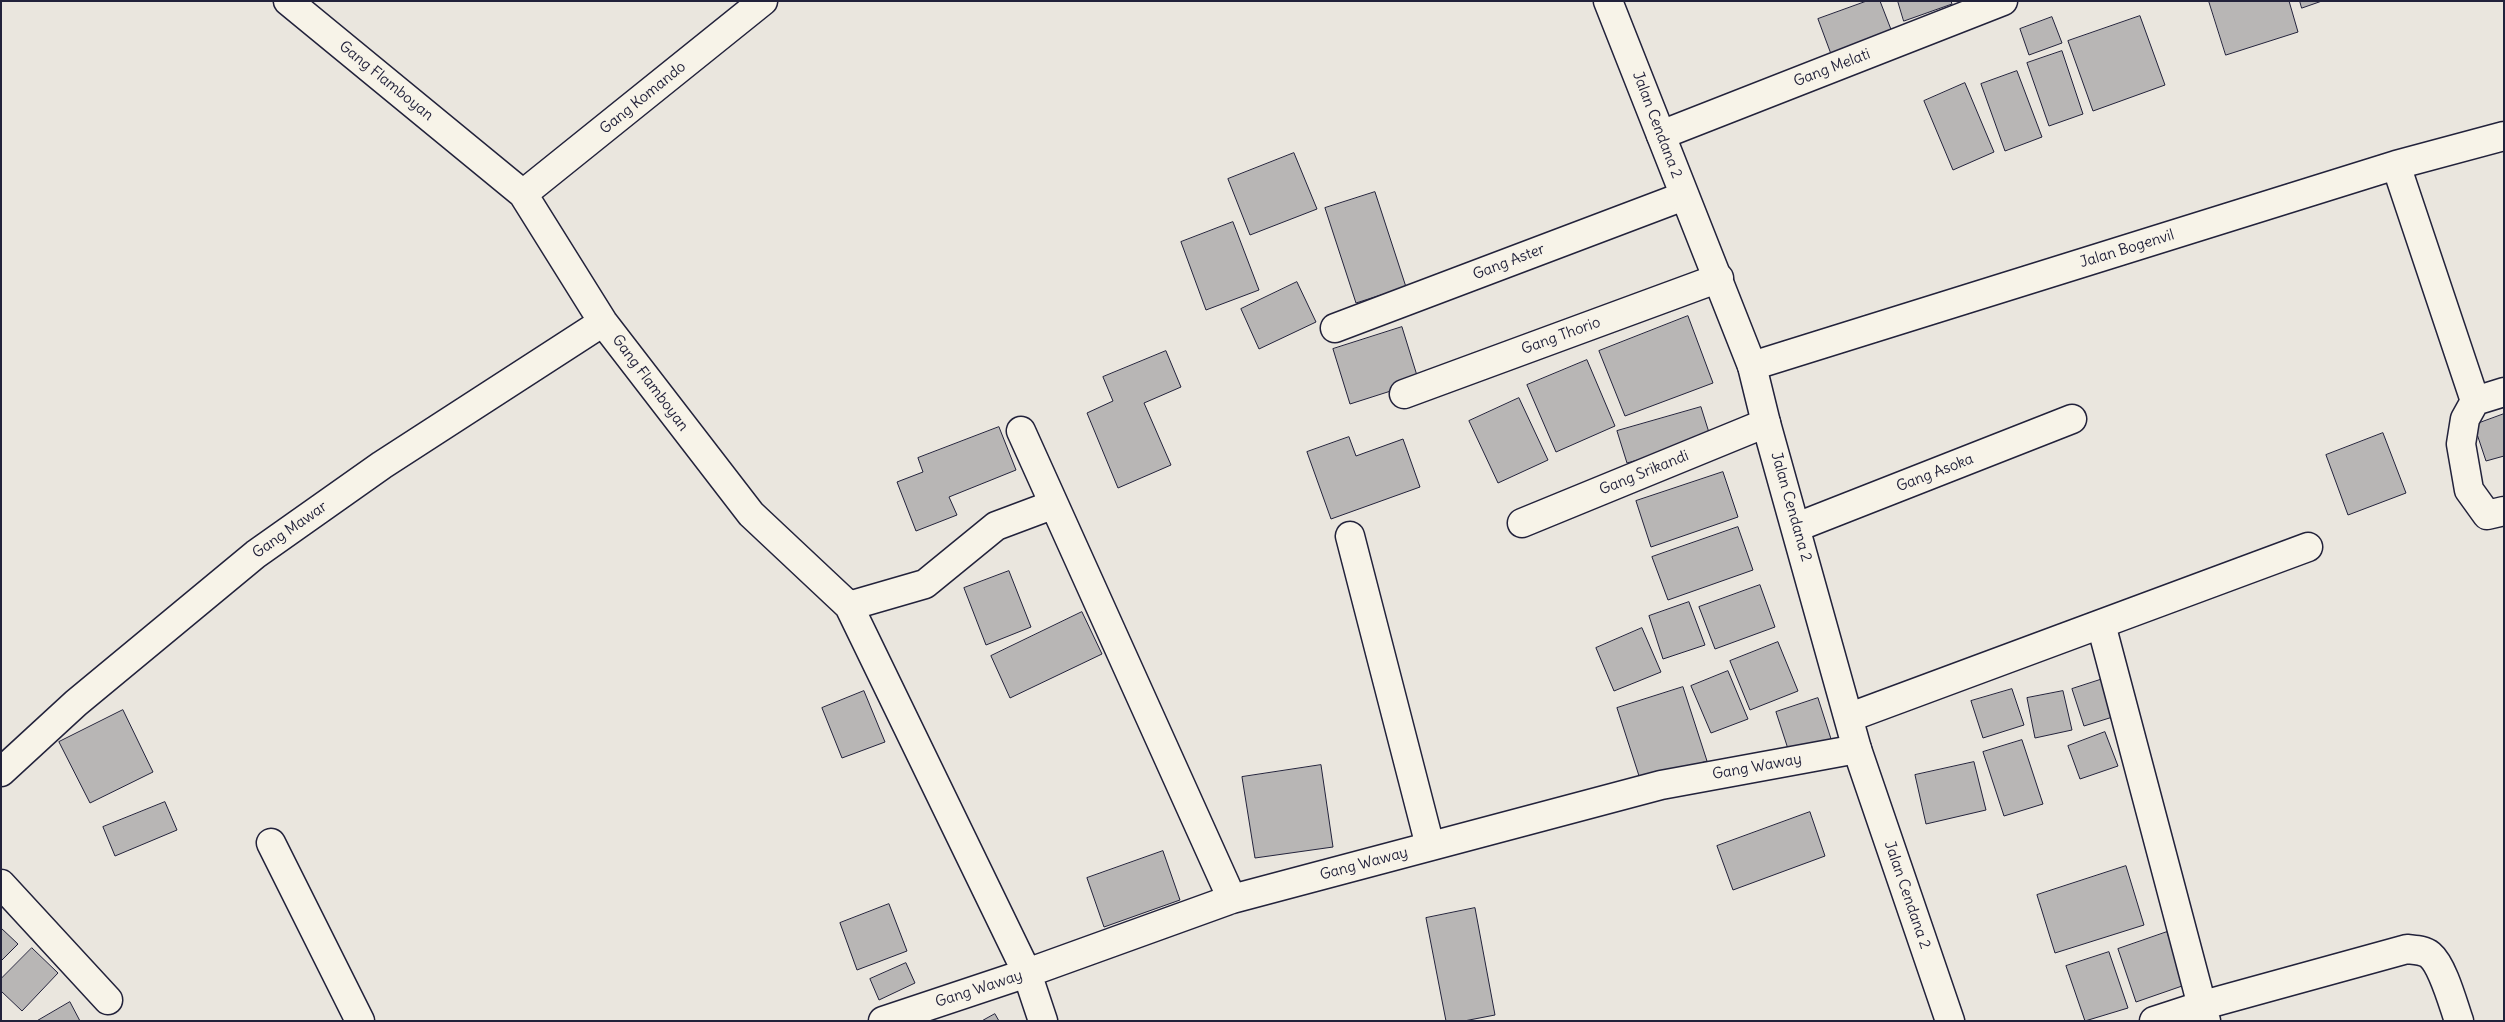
<!DOCTYPE html>
<html>
<head>
<meta charset="utf-8">
<style>
	body { margin:0 }
	#map { position:relative; width:2505px; height:1022px; overflow:hidden; background:#eae6de; font-family:Delius,sans-serif }
	canvas { display:block }
	.frame { position:absolute; inset:0; border:2px solid #22223b; pointer-events:none }
</style>
</head>
<body>
<div id="map">
<canvas width="2505" height="1022"></canvas>
<div class="frame"></div>
</div>
<script>
const c = document.querySelector('canvas').getContext('2d');
c.lineJoin = 'round';
function paint(path, color) {
  c.fillStyle = color;
  c.fill(path, 'evenodd');
}
function trace(path, color, width, dash) {
  c.strokeStyle = color;
  c.lineWidth = width;
  c.lineCap = dash ? 'butt' : 'round';
  c.setLineDash(dash || []);
  c.stroke(path);
}
function label(font, color, halo, rows, align = 'center') {
  c.font = font + ' Delius,sans-serif';
  c.lineWidth = 4;
  c.setLineDash([]);
  c.textBaseline = 'middle';
  c.strokeStyle = halo;
  c.fillStyle = color;
  for (const [text, x, y, turn = 0] of rows) {
    c.save();
    c.translate(x, y);
    c.rotate((+turn || 0) * Math.PI / 180);
    c.textAlign = isNaN(turn) ? turn : align;
    if (halo) c.strokeText(text, 0, 0);
    c.fillText(text, 0, 0);
    c.restore();
  }
}
const building = new Path2D(`
	M1867 1H1880L1892 32 1831 54 1818 19Z
	M1898 1H1951L1952 4 1904 21Z
	M2209 1H2289L2298 32 2226 55Z
	M2300 1H2322L2302 8Z
	M2140 16 2165 85 2093 111 2068 41Z
	M2052 17 2062 43 2029 55 2020 29Z
	M2062 51 2083 114 2049 126 2027 63Z
	M2017 71 2042 137 2005 151 1981 84Z
	M1965 83 1994 152 1953 170 1924 101Z
	M1294 153 1317 209 1250 235 1228 179Z
	M1375 192 1406 287 1356 303 1325 208Z
	M1233 222 1259 290 1206 310 1181 242Z
	M1297 282 1316 322 1259 349 1241 309Z
	M1688 316 1713 383 1625 416 1599 351Z
	M1402 327 1419 382 1350 404 1333 349Z
	M1166 351 1181 387 1144 403 1171 465 1118 488 1087 413 1113 401 1103 377Z
	M1587 360 1615 426 1556 452 1527 385Z
	M1519 398 1548 460 1498 483 1469 421Z
	M1701 407 1711 439 1627 463 1617 431Z
	M2504 414V456L2486 461 2474 425Z
	M999 427 1016 470 949 497 957 515 916 531 897 482 923 472 918 458Z
	M2383 433 2406 493 2348 515 2326 455Z
	M1349 437 1356 456 1403 439 1420 487 1331 519 1307 452Z
	M1723 472 1738 517 1651 547 1636 501Z
	M1738 527 1753 570 1668 600 1652 557Z
	M1009 571 1031 627 986 645 964 588Z
	M1760 585 1775 627 1715 649 1699 607Z
	M1689 602 1705 645 1663 659 1649 616Z
	M1082 612 1102 654 1010 698 991 656Z
	M1642 628 1661 672 1614 691 1596 648Z
	M1778 642 1798 691 1750 710 1730 661Z
	M1728 671 1748 719 1711 733 1691 686Z
	M2106 678 2119 715 2084 726 2072 689Z
	M1683 687 1707 761 1641 782 1617 708Z
	M2012 689 2024 725 1983 738 1971 701Z
	M864 691 885 742 842 758 822 708Z
	M2063 691 2072 730 2035 738 2027 698Z
	M1818 698 1832 742 1790 755 1776 712Z
	M123 710 153 772 90 803 59 742Z
	M2105 732 2118 766 2080 779 2068 746Z
	M2022 740 2043 804 2004 816 1983 752Z
	M1974 762 1986 810 1926 824 1915 775Z
	M1321 765 1333 847 1255 858 1242 777Z
	M165 802 177 830 115 856 103 827Z
	M1810 812 1825 856 1733 890 1717 846Z
	M1163 851 1180 900 1104 927 1087 878Z
	M2126 866 2144 925 2055 953 2037 895Z
	M889 904 907 951 857 970 840 923Z
	M1475 908 1495 1015 1464 1021H1446L1426 918Z
	M1 928 18 944 1 961Z
	M2167 932 2185 985 2136 1002 2118 949Z
	M32 948 58 973 22 1011 1 991V979Z
	M2109 952 2128 1008 2085 1021 2066 966Z
	M906 963 915 983 879 1000 870 979Z
	M70 1002 80 1021H37Z
	M995 1014 999 1021H982Z`);
paint(building, '#b8b6b5');
trace(building, '#22223b', 1);
const minor = new Path2D(`
	M288 1 523 194 603 322 751 514 849 606 925 584 996 526 1052 505
	M1661 135 2003 1
	M2396 165 2475 401 2465 419 2461 444 2469 490 2487 515 2504 511
	M523 194 763 1
	M1335 328 1684 196
	M1752 366 2396 165 2504 136
	M1404 394 1719 278
	M2475 401 2504 392
	M1021 431 1232 899
	M1522 523 1766 423
	M1797 527 2072 419
	M1350 536 1430 846
	M849 606 1027 973 1043 1021
	M2101 624 2206 1021
	M1850 717 2308 547
	M1 772 76 703 256 554 382 465 603 322
	M271 843 360 1021
	M1 884 108 1000
	M883 1021 1027 973 1232 899 1661 785 1857 749
	M2154 1021 2200 1006 2407 949C2415 950 2424 950 2430 955 2443 966 2453 1004 2459 1021`);
const tertiary = new Path2D(`
	M1608 1 1752 366 1766 423 1857 749 1950 1021`);
trace(minor, '#22223b', 31);
trace(tertiary, '#22223b', 31);
trace(minor, '#f7f3e8', 28);
trace(tertiary, '#f7f3e8', 28);
label('15px', '#22223b', '#f7f3e8', [
	["Gang Melati",1832,68,-21],
	["Gang Flamboyan",386,81,39],
	["Gang Komando",643,98,-39],
	["Jalan Cendana 2",1657,125,69],
	["Jalan Bogenvil",2127,249,-17],
	["Gang Aster",1509,262,-21],
	["Gang Thorio",1561,336,-20],
	["Gang Flamboyan",650,383,53],
	["Gang Srikandi",1644,473,-22],
	["Gang Asoka",1935,473,-21],
	["Jalan Cendana 2",1791,507,74],
	["Gang Mawar",290,530,-35],
	["Gang Waway",1757,767,-10],
	["Gang Waway",1364,864,-15],
	["Jalan Cendana 2",1907,895,71],
	["Gang Waway",979,989,-18]
]);
</script>
</body>
</html>
